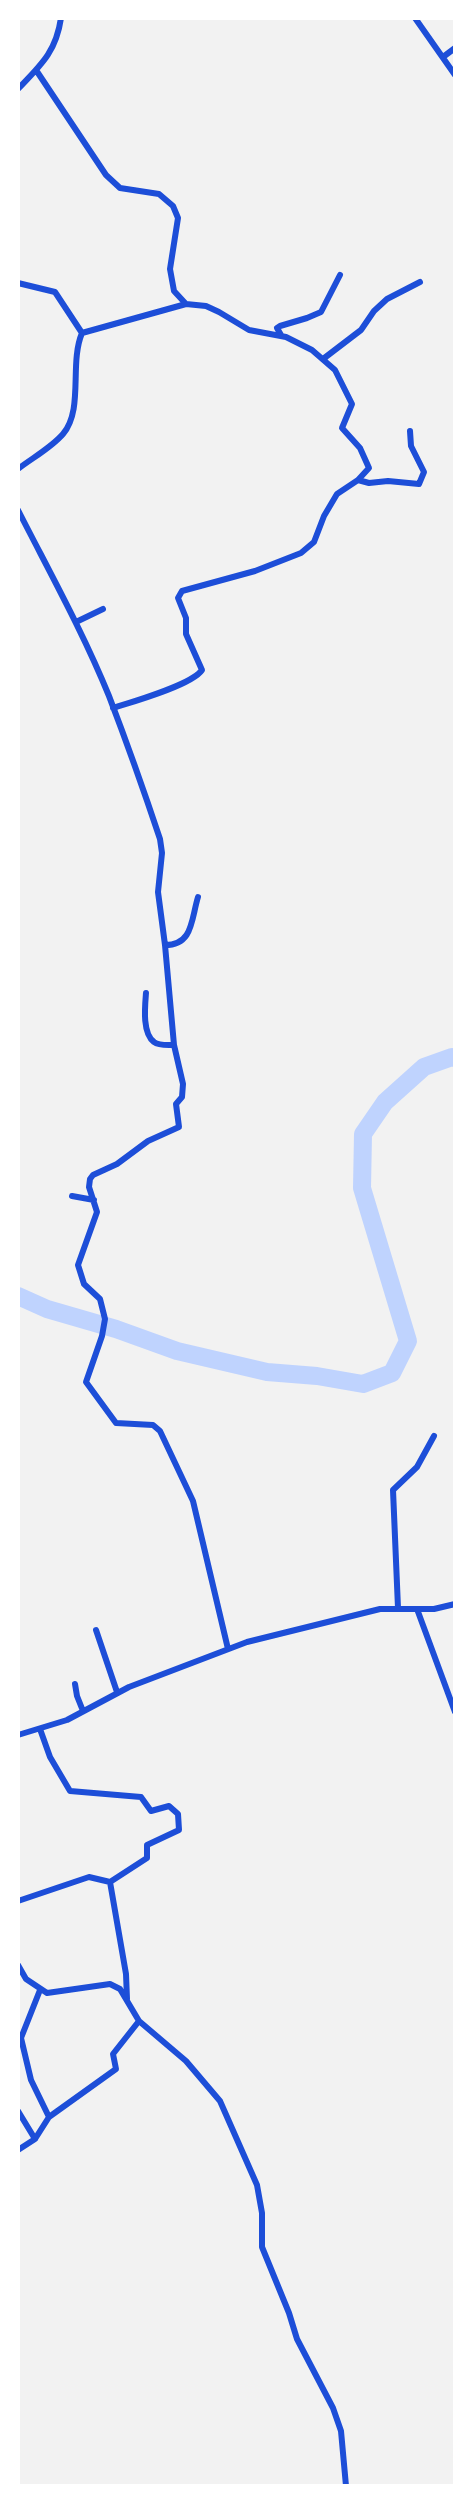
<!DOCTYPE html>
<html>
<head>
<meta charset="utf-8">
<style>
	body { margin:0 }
	#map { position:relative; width:473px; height:2504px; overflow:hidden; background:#f2f2f2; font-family:Jost,sans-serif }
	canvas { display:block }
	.frame { position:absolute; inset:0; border:20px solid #fff; pointer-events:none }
</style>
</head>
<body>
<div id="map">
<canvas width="473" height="2504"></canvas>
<div class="frame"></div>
</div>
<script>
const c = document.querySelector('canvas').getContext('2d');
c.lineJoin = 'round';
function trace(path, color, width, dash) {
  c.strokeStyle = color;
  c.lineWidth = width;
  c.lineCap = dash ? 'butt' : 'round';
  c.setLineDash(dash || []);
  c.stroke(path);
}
trace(new Path2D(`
	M18 1296 47 1309 116 1329 177 1351 267 1372 317 1376 363 1384 392 1373 408 1341 362 1188 363 1134 385 1102 424 1067 452 1057 455 1058`), '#bfd3fe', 18);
trace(new Path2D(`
	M415 18 455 75
	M443 57 455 48
	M36 70 106 175 120 188 159 194 173 206 178 218 170 269 174 291 186 304
	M18 89C41 65 56 52 61 18
	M18 283 55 292 82 333
	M82 333 186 304 206 306 219 312 249 330 286 337 312 350 335 370 352 404 342 428 360 448 369 468 358 480 337 494 324 516 314 542 301 553 255 571 182 591 178 598 186 618V634L202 670C192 685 132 702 113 708
	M281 335 277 328 280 326 307 318 321 312 340 275
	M323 359 361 330 374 311 387 299 420 282
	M18 469C32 458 51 448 63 434 84 409 69 364 82 333
	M358 480 369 483 388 481 419 484 424 472 411 446 410 431
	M18 510C49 571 83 632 109 696 127 743 144 791 160 839L162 853 158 892 165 945 174 1045 183 1084 182 1097 176 1104 179 1127 148 1141 117 1164 93 1175 90 1179 89 1187 97 1212 78 1265 84 1284 100 1299 105 1319 102 1336 86 1382 116 1423 153 1425 160 1431 193 1501 228 1649
	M76 622 103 609
	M165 945C193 945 191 920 198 897
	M146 993C145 1006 142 1033 154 1042 159 1046 168 1045 174 1045
	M72 1196 94 1200
	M398 1608 393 1490 417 1467 434 1436
	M417 1609 455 1712
	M96 1630 117 1692
	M75 1684 77 1696 83 1711
	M40 1729 50 1757 70 1791 141 1797 151 1811 169 1806 178 1814 179 1830 147 1845V1858L110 1882
	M18 1735 67 1720 129 1687 247 1642 380 1609H434L455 1604
	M18 1901 89 1877 110 1882 126 1974 127 1999
	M18 1965 26 1979 47 1993 110 1984 120 1989 139 2021 186 2061 220 2101 257 2185 262 2213V2247L289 2313 297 2339 333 2408 341 2431 346 2486
	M40 1990 21 2038 31 2080 49 2117
	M18 2111 35 2139
	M18 2150 35 2139 49 2117 116 2069 113 2054 139 2021`), '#1d4ed8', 6);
</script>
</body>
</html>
